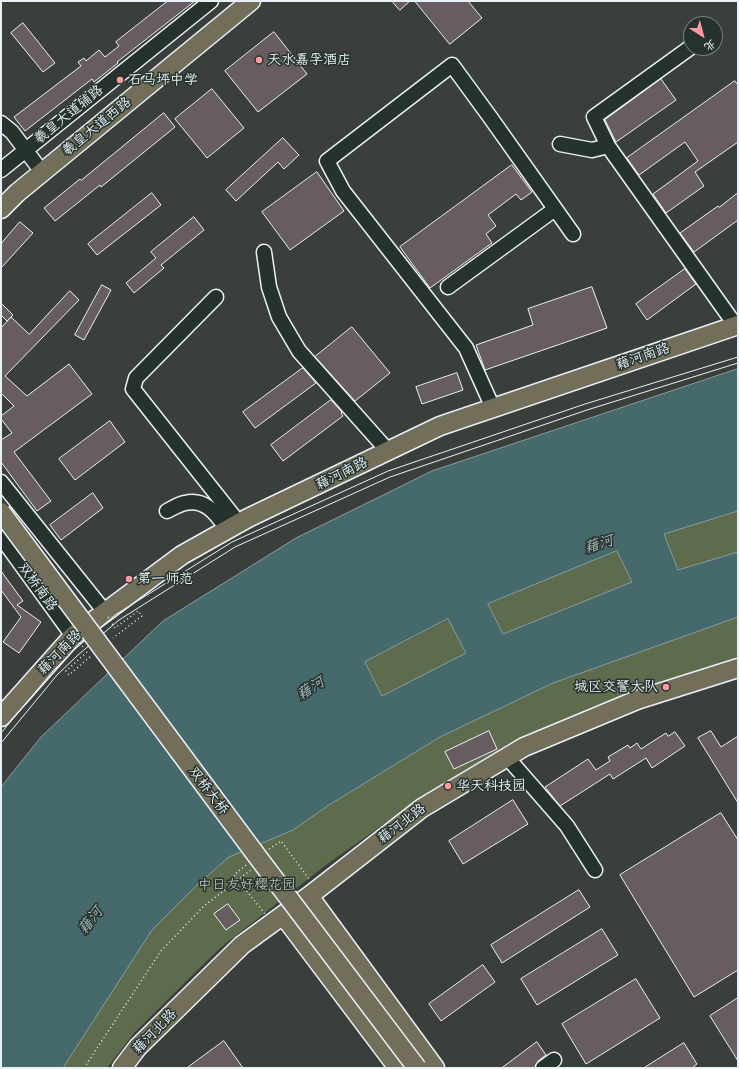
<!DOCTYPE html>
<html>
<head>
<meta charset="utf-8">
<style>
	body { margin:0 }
	#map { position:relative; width:739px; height:1069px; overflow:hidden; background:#3a3f3c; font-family:Itim,"LXGW WenKai TC",sans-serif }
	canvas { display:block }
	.frame { position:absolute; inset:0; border:2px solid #e8f1f8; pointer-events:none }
	.north { position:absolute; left:683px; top:16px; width:40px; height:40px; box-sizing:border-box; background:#26332d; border:1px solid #747f7e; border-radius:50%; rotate:144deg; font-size:11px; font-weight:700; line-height:16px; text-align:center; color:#e8f1f8 }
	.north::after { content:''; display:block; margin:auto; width:14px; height:18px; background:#ff9aa2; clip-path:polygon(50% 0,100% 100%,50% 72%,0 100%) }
</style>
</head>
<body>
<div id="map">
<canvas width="739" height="1069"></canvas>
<div class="frame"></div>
<div class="north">北</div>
</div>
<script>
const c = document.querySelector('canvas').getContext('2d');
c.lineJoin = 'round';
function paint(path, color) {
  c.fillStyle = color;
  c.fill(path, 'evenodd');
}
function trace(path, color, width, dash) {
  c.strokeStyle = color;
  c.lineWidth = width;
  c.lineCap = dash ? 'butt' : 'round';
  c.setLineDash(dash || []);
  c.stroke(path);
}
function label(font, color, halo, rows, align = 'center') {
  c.font = font + ' Itim,"LXGW WenKai TC",sans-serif';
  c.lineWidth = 3;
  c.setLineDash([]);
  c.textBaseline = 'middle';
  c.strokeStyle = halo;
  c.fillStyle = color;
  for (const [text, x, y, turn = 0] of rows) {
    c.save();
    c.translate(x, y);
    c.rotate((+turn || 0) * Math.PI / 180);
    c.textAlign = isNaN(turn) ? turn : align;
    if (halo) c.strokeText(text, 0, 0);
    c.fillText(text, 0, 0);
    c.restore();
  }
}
paint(new Path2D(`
	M738 511V552L678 570 664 534Z
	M617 551 632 582 503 634 487 604Z
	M738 617V662L607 704 510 743 425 795 326 865 220 948 135 1032 107 1068H63L152 930 198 884 229 857 293 830 329 805 440 737 553 683Z
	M449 619 466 654 382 696 365 662Z`), '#5e6b4c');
const water = new Path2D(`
	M738 369V511L664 534 678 570 738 552V617L553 683 440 737 329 805 293 830 229 857 198 884 152 930 63 1068H1V787L41 737 163 621 296 538 432 471ZM617 551 632 582 503 634 488 604ZM448 619 466 653 382 696 365 662Z`);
paint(water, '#46696c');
trace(water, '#879fa4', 1);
const building = new Path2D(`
	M168 1H195L117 62 118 63 94 82 92 79 25 131 14 117 81 66 78 62 84 58 86 61 99 50 105 57 119 46 116 42Z
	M392 1H410L400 10Z
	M415 1H468L482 18 450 44Z
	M23 23 55 63 43 72 11 33Z
	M274 32 307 74 258 112 225 71Z
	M661 79 676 100 616 142 605 120Z
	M735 81 738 85V142L695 172 704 186 666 213 653 194 698 161 685 142 639 175 627 158Z
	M212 89 244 128 207 158 175 119Z
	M164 113 175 127 101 187 100 185 55 221 44 208 80 179 81 180Z
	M283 138 299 155 284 169 278 162 236 201 226 190Z
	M512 165 532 192 521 200 516 194 488 215 496 226 486 234 492 243 430 288 400 247Z
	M317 172 344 211 290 250 262 212Z
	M152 193 161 205 97 255 88 244Z
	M738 193V220L694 252 680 233 718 206 719 207Z
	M194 217 204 230 161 265 164 268 134 293 126 283 156 258 151 252Z
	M20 222 33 233 1 268V244Z
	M685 269 696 284 647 320 636 304Z
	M102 285 111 290 84 340 75 335Z
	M592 287 607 328 485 370 476 345 533 325 528 309Z
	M70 291 79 300 5 376 27 396 69 364 92 394 14 452 51 501 37 511 1 462V440L12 433 1 419V416L14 406 1 393V328L11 317 29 334Z
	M1 303 13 315 7 321 1 315Z
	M352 327 390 373 355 401 315 357Z
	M303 368 316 383 255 428 243 412Z
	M457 373 463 390 422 404 416 387Z
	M331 400 342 412 341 413 343 416 283 461 271 445Z
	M110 421 125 442 75 480 59 459Z
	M93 493 103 508 61 540 50 525Z
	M1 571 23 601 17 605 41 622 19 653 3 642 21 617 1 590Z
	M489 731 497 749 454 769 445 752Z
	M711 731 721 747 738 736V803L698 738Z
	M675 732 685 746 652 768 646 758 613 779 610 774 560 806 545 787 588 759 596 770 610 761 608 757 628 745 630 748 637 743 641 749 666 733 668 736Z
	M513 800 528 824 463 864 449 841Z
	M721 813 738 840V970L694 997 620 875Z
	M579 890 590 907 502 963 491 945Z
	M228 904 240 920 226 930 214 914Z
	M602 929 618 955 537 1005 521 979Z
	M483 965 495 982 441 1021 429 1004Z
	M636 979 660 1018 586 1064 562 1024Z
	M738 998V1061L710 1016Z
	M224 1041 243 1068H187Z
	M537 1042 546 1055 538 1061 535 1068H502Z
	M684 1043 697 1064 692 1068H644Z`);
paint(building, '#675c60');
trace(building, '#e8f1f8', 1);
const minor = new Path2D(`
	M691 47 594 117 608 146 736 326
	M1 123 12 132 36 164
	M560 144 592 150 608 146
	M1 170 211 1
	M264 252 269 287 279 317 299 351 388 451
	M448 287 555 209
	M216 297 136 378 133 389 239 523
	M493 408 466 348 343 191 327 161 452 65 490 117 573 234
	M1 482 105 612
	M167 511C173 508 179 504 185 503 206 498 217 515 228 530
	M1 537 73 636
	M513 764 567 826 595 870
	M543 1068 554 1060`);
const major = new Path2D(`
	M1 209 17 193 251 1
	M1 717 73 636 182 555 248 518 440 426 738 325
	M309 896 435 1068
	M283 915 398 1068
	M122 1068 138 1047 242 945 309 896 422 808 524 747 637 700 738 668`);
trace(minor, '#e8f1f8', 17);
trace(major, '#e8f1f8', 21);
trace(new Path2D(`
	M269 849 281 841 309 879
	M84 1068 161 951 204 906 251 870`), '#e8f1f8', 1.5, [1, 3]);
trace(minor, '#26332d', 14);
trace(major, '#726e59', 18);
trace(new Path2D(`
	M1 733 53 671 74 650 115 615 232 542 388 471 585 404 738 357
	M1 743 57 675 78 655 119 620 235 547 390 477 587 410 738 363`), '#e8f1f8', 1);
const majorBridge = new Path2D(`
	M1 512 257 856 417 1068`);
trace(majorBridge, '#e8f1f8', 21, []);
trace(new Path2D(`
	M108 617 115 628 138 611 142 616 113 638
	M77 640 84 648
	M87 652 66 671 69 675 91 656
	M246 865 234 875 265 914`), '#e8f1f8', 1.5, [1, 3]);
trace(majorBridge, '#726e59', 18);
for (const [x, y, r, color] of [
	[259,60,4,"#ff9aa2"],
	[120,80,4,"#ff9aa2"],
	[129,579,4,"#ff9aa2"],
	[666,687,4,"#ff9aa2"],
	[448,786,4,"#ff9aa2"]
]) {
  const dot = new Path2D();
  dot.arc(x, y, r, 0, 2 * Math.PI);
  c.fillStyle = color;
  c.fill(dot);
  trace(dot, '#26332d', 1.5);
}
label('14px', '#e8f1f8', '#26332d', [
	["天水嘉孚酒店",267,60],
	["石马坪中学",128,80],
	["第一师范",137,579],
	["城区交警大队",658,687,"right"],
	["华天科技园",456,786]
], 'left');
label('14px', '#e8f1f8', '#26332d', [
	["羲皇大道辅路",69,115,-39],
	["羲皇大道西路",97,127,-39],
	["藉河南路",643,357,-19],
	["藉河南路",342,474,-26],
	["双桥南路",37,587,54],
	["藉河南路",60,653,-46],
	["双桥大桥",208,791,53],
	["藉河北路",402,824,-37],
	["藉河北路",155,1032,-46]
]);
label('14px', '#b1bbb3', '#26332d', [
	["中日友好樱花园",247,885]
]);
label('italic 15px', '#a7bbc0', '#26332d', [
	["藉河",599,545,-17],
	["藉河",311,689,-33],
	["藉河",91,921,-52]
]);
</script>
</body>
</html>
